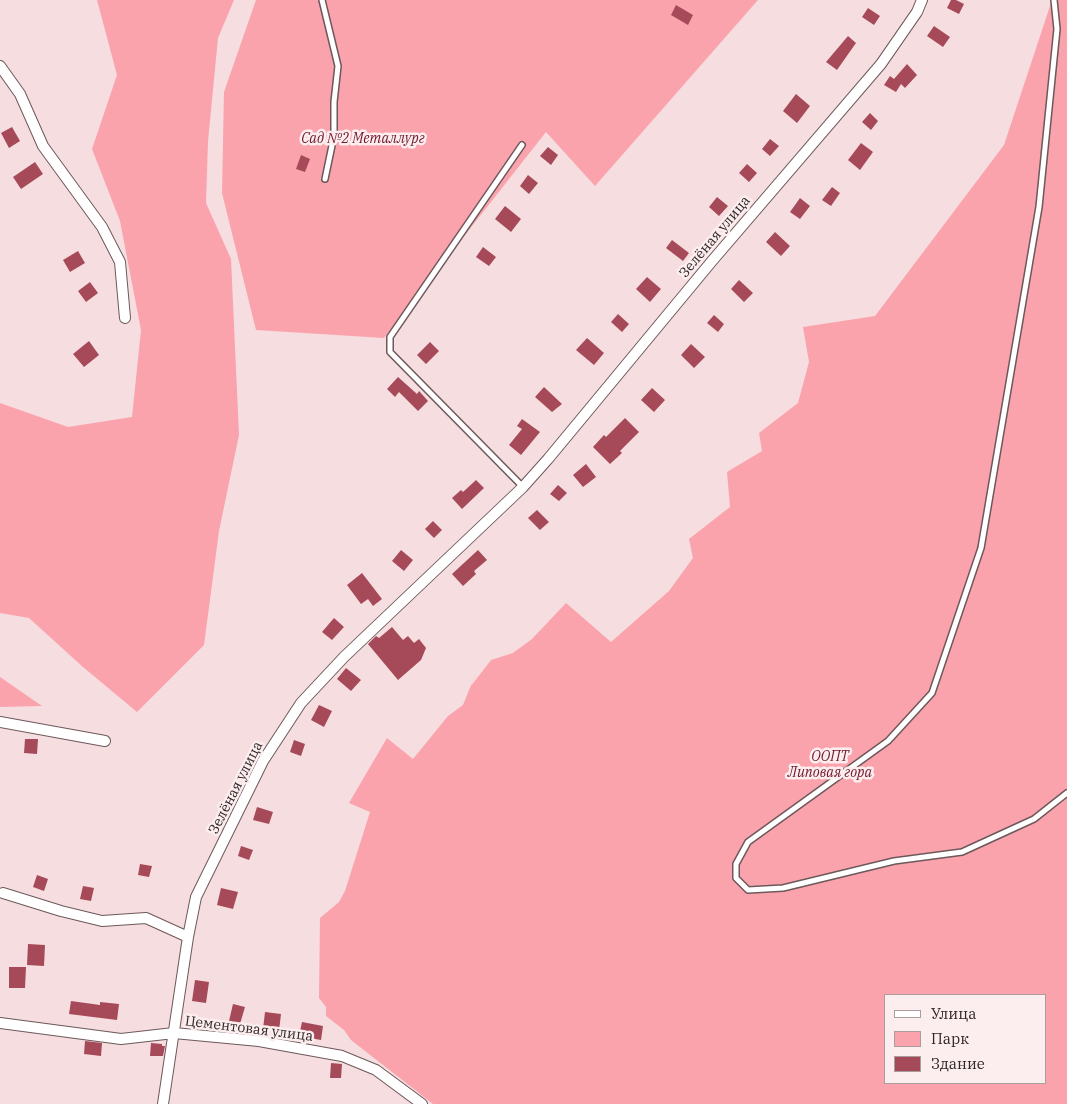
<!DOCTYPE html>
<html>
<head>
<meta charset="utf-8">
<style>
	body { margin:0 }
	#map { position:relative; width:1067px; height:1104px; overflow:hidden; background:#f6dddf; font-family:"IBM Plex Serif",serif }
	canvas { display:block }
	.legend { position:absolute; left:884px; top:994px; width:162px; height:90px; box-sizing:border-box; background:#fcedee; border:1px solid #aa9d9e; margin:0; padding:6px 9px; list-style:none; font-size:15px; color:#2f2627 }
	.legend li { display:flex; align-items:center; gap:10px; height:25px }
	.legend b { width:25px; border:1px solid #aa9d9e }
</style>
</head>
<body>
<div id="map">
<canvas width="1067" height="1104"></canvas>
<ul class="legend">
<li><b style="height:6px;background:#fff"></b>Улица</li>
<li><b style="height:14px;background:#faa3ad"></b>Парк</li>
<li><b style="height:14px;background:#a64a59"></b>Здание</li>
</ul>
</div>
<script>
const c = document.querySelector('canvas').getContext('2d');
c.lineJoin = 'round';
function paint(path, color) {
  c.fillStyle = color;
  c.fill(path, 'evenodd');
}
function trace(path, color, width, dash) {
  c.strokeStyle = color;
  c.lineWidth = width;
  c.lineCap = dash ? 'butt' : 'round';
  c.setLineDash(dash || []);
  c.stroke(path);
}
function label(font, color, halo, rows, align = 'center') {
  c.font = font + ' "IBM Plex Serif",serif';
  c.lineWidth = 5;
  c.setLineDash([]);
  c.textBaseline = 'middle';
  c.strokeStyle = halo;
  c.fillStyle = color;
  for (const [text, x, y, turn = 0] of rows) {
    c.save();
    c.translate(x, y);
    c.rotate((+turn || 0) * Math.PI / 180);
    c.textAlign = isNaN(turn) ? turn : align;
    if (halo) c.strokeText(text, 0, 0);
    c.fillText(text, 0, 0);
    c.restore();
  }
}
paint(new Path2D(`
	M97 0H234L218 38 208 141 206 203 231 259 239 435 219 531 204 645 137 712 83 667 29 618 0 613V403L68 427 132 417 141 330 120 221 92 149 117 75Z
	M256 0H758L595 186 546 132 384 338 256 330 222 193 224 92Z
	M1052 0H1067V1104H433L351 1040 344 1030 326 1016V1007L319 998 320 918 339 902 345 891 370 812 349 803 387 738 413 759 448 716 463 705 476 673 471 686 491 660 513 653 532 639 566 603 611 642 669 591 693 558 689 539 730 507 727 472 762 451 759 433 798 403 809 362 803 327 875 316 1004 145ZM886 995H1046V1083H886Z
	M0 677 42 706 0 707Z`), '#faa3ad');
paint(new Path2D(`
	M951 0H956L964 4 959 14 947 8Z
	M676 5 693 15 688 25 671 15Z
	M868 8 880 16 874 25 862 17Z
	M934 26 950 37 943 47 927 36Z
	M848 36 856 43 837 70 826 62Z
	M907 64 917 75 905 88 901 84 896 92 884 85 890 76 894 79Z
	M796 94 810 106 797 123 783 111Z
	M870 113 878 121 871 130 862 122Z
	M12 127 20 141 9 148 1 133Z
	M770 139 779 146 770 156 762 149Z
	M861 143 873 152 860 170 848 160Z
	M548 147 558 155 551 165 540 156Z
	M301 155 310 159 305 172 296 169Z
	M35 162 43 174 21 189 13 177Z
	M747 164 757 173 749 182 739 173Z
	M528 175 538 183 529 194 520 186Z
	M832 187 840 193 831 206 822 200Z
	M717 197 728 206 719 216 709 207Z
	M800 198 810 206 800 219 790 212Z
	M505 206 521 219 511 232 495 219Z
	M775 232 790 246 781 256 766 242Z
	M672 240 689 253 683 261 666 248Z
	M483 247 496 257 489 266 476 257Z
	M78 251 85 263 70 272 63 260Z
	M647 277 661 289 650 302 636 289Z
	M739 280 753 293 744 302 731 289Z
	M90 282 98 293 86 302 78 291Z
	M618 314 629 324 622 332 611 322Z
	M714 315 724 324 718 332 707 323Z
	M587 338 604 353 594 365 576 350Z
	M89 341 99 355 84 367 73 354Z
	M430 342 439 351 426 364 417 355Z
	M691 344 705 357 694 368 681 355Z
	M398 377 417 394 419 391 428 401 418 411 399 392 395 397 387 389Z
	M544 387 562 404 552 412 535 397Z
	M652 388 665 400 654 412 641 400Z
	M625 418 639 432 620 451 622 453 610 464 593 447 604 435 606 437Z
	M522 419 540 432 521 455 509 445 522 429 517 426Z
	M586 464 596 477 583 487 573 475Z
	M476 480 484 488 462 509 452 498 461 490 463 492Z
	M558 485 567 493 559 501 550 494Z
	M537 510 549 522 540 530 528 518Z
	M433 521 442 530 434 538 425 529Z
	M401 550 413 560 404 571 392 561Z
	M478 550 487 560 474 571 476 574 463 586 452 574Z
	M362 573 382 599 373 606 368 599 361 604 347 585Z
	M334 618 344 627 332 640 322 632Z
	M392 627 403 640 408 636 414 643 419 639 426 648 421 660 398 680 368 644 376 636 379 638Z
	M346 668 361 680 351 691 337 679Z
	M319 705 332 711 324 727 311 720Z
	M25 739H38L37 754 24 753Z
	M294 740 305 744 301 756 290 752Z
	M257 807 273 812 269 824 253 820Z
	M241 846 253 850 249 860 238 856Z
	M140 864 152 866 149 877 138 875Z
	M37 875 48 879 44 891 33 887Z
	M83 886 94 888 91 901 80 899Z
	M221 888 238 892 233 909 217 905Z
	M28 944 45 945 44 966 27 965Z
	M9 967H26L25 988H9Z
	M195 980 209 982 206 1003 192 1001Z
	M71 1001 100 1005V1002L119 1004 117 1020 69 1014Z
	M233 1004 245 1007 240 1024 229 1021Z
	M265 1012 281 1014 279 1031 263 1029Z
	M302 1022 323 1026 321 1040 299 1036Z
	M85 1041 102 1043 101 1056 84 1054Z
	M151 1043 162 1044V1046H165L163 1056H150Z
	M331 1063 342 1064 341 1078H330Z`), '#a64a59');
const lane = new Path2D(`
	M322 0 338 66 334 102V136L325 179
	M1054 0 1057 29 1039 207 981 548 932 693 888 741 748 842 736 864V878L748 890 783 888 894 861 962 852 1034 819 1067 793
	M522 145 390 337V352L523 487`);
const street = new Path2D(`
	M0 66 20 94 43 146 102 227 120 262 125 318
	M0 722 105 741
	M3 893 61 911 102 921 146 918 188 937
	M0 1023 121 1039 174 1033 259 1041 342 1056 376 1070 422 1104
	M163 1104 188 937 196 897 263 761 301 703 344 657 523 487 548 459 712 261 881 64 917 12 922 0`);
trace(lane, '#6d585a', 8);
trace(street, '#6d585a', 12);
trace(lane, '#fff', 5);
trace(street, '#fff', 10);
label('italic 14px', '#71182d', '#fcedee', [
	["Сад №2 Металлург",363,139],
	["ООПТ",830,757],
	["Липовая гора",830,773]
]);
label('14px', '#2f2627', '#fcedee', [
	["Зелёная улица",715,237,-50],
	["Зелёная улица",236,788,-63],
	["Цементовая улица",249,1029,7]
]);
</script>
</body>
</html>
